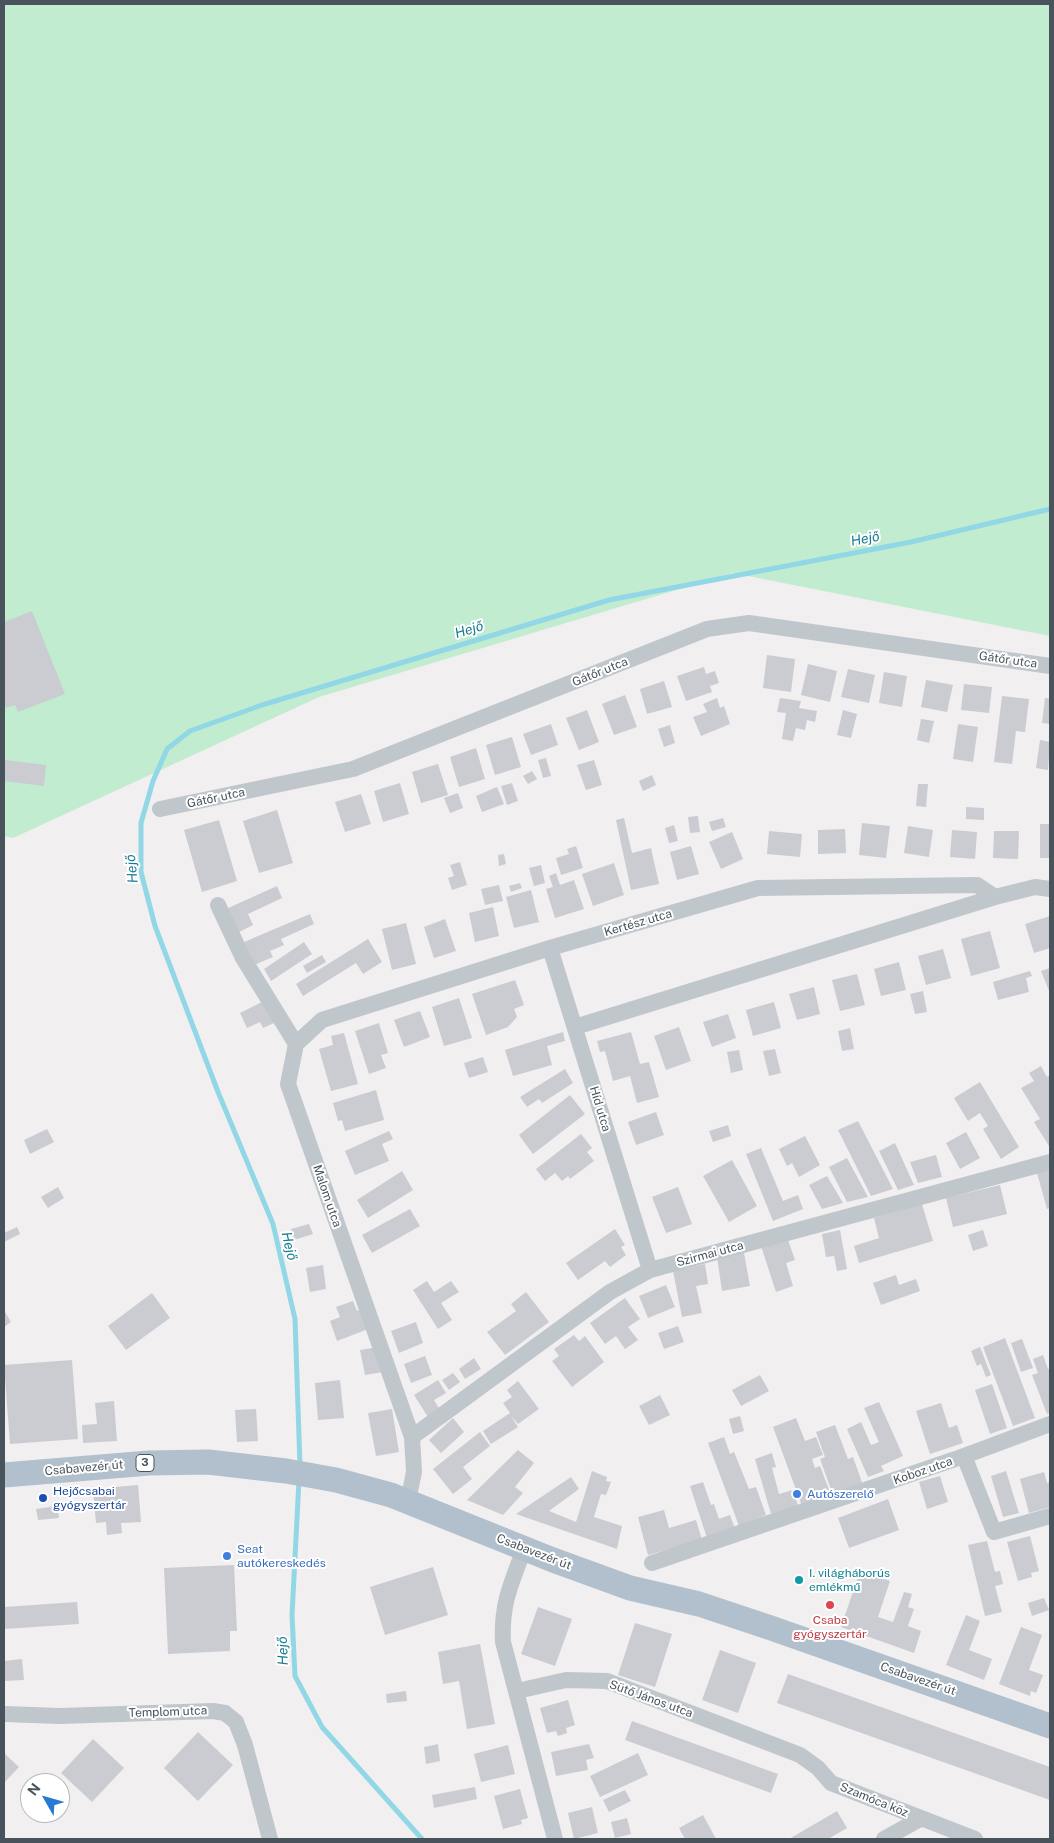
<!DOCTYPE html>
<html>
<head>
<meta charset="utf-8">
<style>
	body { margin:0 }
	#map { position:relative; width:1054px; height:1843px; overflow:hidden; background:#f2eff0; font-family:"Public Sans",sans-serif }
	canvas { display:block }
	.frame { position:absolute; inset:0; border:5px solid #49535b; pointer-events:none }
	.north { position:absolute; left:20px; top:1773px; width:50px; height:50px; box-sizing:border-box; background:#fff; border:1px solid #b6babd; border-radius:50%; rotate:308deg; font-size:14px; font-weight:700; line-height:20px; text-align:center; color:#49535b }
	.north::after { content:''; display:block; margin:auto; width:18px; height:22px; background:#2779d4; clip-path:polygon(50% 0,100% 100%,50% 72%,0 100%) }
</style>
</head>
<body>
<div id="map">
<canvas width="1054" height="1843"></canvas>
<div class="frame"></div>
<div class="north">N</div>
</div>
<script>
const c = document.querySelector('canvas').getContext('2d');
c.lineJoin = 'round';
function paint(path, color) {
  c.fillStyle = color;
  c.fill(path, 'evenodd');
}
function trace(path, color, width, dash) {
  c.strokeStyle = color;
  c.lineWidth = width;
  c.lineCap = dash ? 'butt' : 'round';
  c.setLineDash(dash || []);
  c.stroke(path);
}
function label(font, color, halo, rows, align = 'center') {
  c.font = font + ' "Public Sans",sans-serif';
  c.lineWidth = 4;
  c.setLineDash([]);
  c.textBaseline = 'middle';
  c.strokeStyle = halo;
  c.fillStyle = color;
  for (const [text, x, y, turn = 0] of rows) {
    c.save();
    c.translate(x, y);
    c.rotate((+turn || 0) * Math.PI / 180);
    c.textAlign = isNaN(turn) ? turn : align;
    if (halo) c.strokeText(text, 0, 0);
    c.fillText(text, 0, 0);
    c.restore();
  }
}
paint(new Path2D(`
	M4 4H1050V636L733 573 319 697 13 838 4 836Z`), '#c1ecd0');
trace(new Path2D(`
	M300 1466 295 1319 273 1224 218 1092 155 926 141 872V823L153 781 167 749 190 731 262 705 609 600 911 542 1050 509
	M299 1480 292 1615 295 1676 322 1727 422 1839`), '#92d7e5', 5);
paint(new Path2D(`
	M32 611 65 694 18 712 15 705 6 708 4 702V622Z
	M767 655 795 659 791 692 763 688Z
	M808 664 837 671 830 702 801 695Z
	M704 667 706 674 715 671 719 683 710 686 712 692 686 701 677 676Z
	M848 669 875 675 869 703 841 697Z
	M884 672 907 676 902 707 879 703Z
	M926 680 953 685 947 712 921 707Z
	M664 681 672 707 647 714 640 689Z
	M964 684 992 687 989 713 961 710Z
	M625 695 637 727 614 735 602 704Z
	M1002 696 1029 699 1025 732 1016 731 1012 764 994 762Z
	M717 698 720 708 724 706 730 724 701 736 693 717 707 712 703 704Z
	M780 698 801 701 799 708 817 711 815 722 807 720 805 730 796 728 793 741 782 739 786 713 777 712Z
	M1045 698 1050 699V724L1042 723Z
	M587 710 599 742 579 750 566 718Z
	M843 710 857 714 851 738 837 735Z
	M921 719 934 721 929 743 917 740Z
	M551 724 558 745 531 755 523 734Z
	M958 724 978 727 973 762 953 759Z
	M670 725 675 743 664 747 658 729Z
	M512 737 521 767 495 775 486 745Z
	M1040 740 1050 742 1048 770 1036 768Z
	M476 748 485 779 459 787 450 757Z
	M546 758 551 776 543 778 538 760Z
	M4 760 46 765 44 786 4 781Z
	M594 760 602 785 586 790 577 765Z
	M438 764 448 795 421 803 412 772Z
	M532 771 537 779 528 784 523 776Z
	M652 775 656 785 643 791 639 781Z
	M400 783 409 814 383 822 374 791Z
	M512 783 518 801 507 805 501 786Z
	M918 784H928L926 807 916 806Z
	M497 787 504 804 482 812 476 796Z
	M458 793 463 808 450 813 444 798Z
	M361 794 371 824 345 832 335 802Z
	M966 807 984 808V820L966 819Z
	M277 810 293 863 259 873 243 821Z
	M698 816 700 832 690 833 688 817Z
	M624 818 632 853 651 848 659 884 631 890 616 820Z
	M723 818 726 827 712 831 709 822Z
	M219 820 237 881 202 892 184 830Z
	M862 823 890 826 886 858 859 855Z
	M1040 824H1050V858H1040Z
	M674 825 678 841 669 843 665 828Z
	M908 826 933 830 929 857 904 853Z
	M845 829 846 853 818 854V830Z
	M952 830 977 832 975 859 950 857Z
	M769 831 802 834 800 857 767 854Z
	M994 831H1019L1018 859 993 858Z
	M732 832 743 859 721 869 709 842Z
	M576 846 583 868 561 875 556 858 569 854 567 849Z
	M691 846 699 874 677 880 670 852Z
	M504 854 506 864 499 866 498 855Z
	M460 862 467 885 452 890 448 878 454 876 450 865Z
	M614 863 624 895 593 906 582 874Z
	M541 865 545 883 534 886 529 868Z
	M556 873 560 885 574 880 584 909 555 918 546 889 553 887 549 876Z
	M520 883 522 888 511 892 509 886Z
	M499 885 503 901 485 905 481 889Z
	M277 886 282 898 248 914 253 925 237 933 226 909Z
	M531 890 539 922 514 928 506 897Z
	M493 907 499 936 475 942 469 913Z
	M310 914 314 924 281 939 284 945 270 951 273 957 254 965 244 942Z
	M1050 916V948L1034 953 1025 924Z
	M445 919 456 951 434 958 424 927Z
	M406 923 416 964 392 970 382 929Z
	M990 931 1000 968 971 976 961 939Z
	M368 939 382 962 363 974 356 963 303 996 296 984Z
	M304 942 312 954 271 981 264 969Z
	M943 949 951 978 926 985 918 956Z
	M322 955 326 962 307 973 303 966Z
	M899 962 906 990 881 996 874 969Z
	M1050 968V993L1041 971Z
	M1030 971 1032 976 1026 978 1029 992 998 1000 993 982Z
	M857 974 865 1005 840 1011 832 980Z
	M515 980 524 1005 514 1009 517 1017 508 1027 486 1035 472 994Z
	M814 987 820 1014 797 1020 789 994Z
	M923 991 927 1012 915 1014 910 994Z
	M459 998 472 1038 444 1046 432 1007Z
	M264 1001 274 1023 263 1028 260 1022 247 1028 240 1013Z
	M774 1002 781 1028 753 1036 746 1010Z
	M420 1011 430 1037 404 1047 394 1020Z
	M728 1014 736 1038 712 1047 703 1022Z
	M379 1023 388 1053 381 1055 386 1068 369 1074 355 1031Z
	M679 1027 691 1061 666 1070 654 1036Z
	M850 1028 854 1049 842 1051 838 1031Z
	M563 1032 565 1041 547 1046 552 1065 513 1076 505 1050Z
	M631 1032 640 1064 649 1062 659 1097 637 1103 630 1076 613 1081 605 1051 600 1052 597 1041Z
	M344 1033 358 1084 331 1091 319 1049 333 1045 331 1036Z
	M775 1049 781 1073 769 1076 763 1051Z
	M739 1050 743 1070 731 1073 727 1052Z
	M483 1057 488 1072 469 1078 464 1063Z
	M1041 1066 1047 1077 1050 1075 1049 1146 1034 1122 1040 1119 1021 1088 1034 1081 1029 1073Z
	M565 1069 573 1083 542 1103 539 1099 527 1107 520 1097Z
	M980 1082 1019 1147 1001 1159 983 1129 988 1126 980 1113 968 1121 954 1098Z
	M376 1090 384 1120 345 1131 342 1120 338 1121 333 1103Z
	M570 1095 585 1114 533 1154 519 1135Z
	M656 1112 664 1135 636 1145 628 1122Z
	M858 1121 893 1189 871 1196 838 1130Z
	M728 1125 731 1136 713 1142 709 1131Z
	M47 1129 54 1142 30 1154 24 1140Z
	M389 1131 393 1139 382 1144 389 1161 355 1175 345 1151Z
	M966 1132 980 1158 960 1169 946 1143Z
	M581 1134 592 1148 587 1152 594 1161 570 1179 568 1176 562 1181 555 1173 545 1181 536 1169Z
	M805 1136 820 1165 799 1177 792 1163 787 1166 779 1149Z
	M895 1143 914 1185 898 1190 879 1151Z
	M761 1148 783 1201 798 1195 803 1209 773 1221 746 1154Z
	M936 1155 942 1177 918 1183 910 1162Z
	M847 1158 868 1197 847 1202 829 1167Z
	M732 1160 757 1206 729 1222 703 1176Z
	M1050 1170V1208L1047 1209 1037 1173Z
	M402 1171 413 1190 368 1218 357 1200Z
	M827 1176 843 1203 822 1209 809 1185Z
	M1000 1185 1007 1214 953 1227 946 1198Z
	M58 1187 64 1198 48 1208 41 1197Z
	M678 1187 692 1224 666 1233 652 1197Z
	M922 1204 933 1241 859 1263 854 1246 879 1238 874 1218Z
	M410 1209 420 1226 372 1253 362 1235Z
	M309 1224 313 1234 294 1240 291 1229Z
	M17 1227 20 1234 4 1242V1233Z
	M615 1229 625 1245 621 1247 626 1255 610 1267 605 1261 578 1280 566 1263Z
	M840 1230 847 1269 837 1271 834 1256 826 1257 822 1234Z
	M983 1230 988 1246 973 1251 968 1235Z
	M787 1237 795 1260 786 1263 793 1286 776 1292 761 1246Z
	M744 1253 750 1286 722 1291 717 1257Z
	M705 1264 708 1284 696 1286 702 1313 682 1317 673 1271Z
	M323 1265 326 1289 310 1292 306 1268Z
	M896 1275 899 1285 916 1279 920 1291 881 1305 873 1283Z
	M427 1281 434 1292 451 1281 459 1292 441 1303 452 1320 438 1329 413 1290Z
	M666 1285 675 1307 648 1318 639 1296Z
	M526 1292 549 1322 505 1355 487 1332 516 1311 511 1304Z
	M152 1293 170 1318 126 1350 108 1326Z
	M625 1298 640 1319 628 1327 638 1340 625 1349 616 1336 605 1344 590 1323Z
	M353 1301 357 1311 364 1308 371 1328 337 1341 330 1321 340 1317 336 1307Z
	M4 1310 11 1322 4 1327Z
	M416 1322 423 1343 399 1353 391 1331Z
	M678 1326 684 1342 664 1349 658 1333Z
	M574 1335 579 1341 585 1336 604 1362 572 1387 552 1361 559 1356 554 1349Z
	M1005 1338 1035 1418 1013 1426 983 1347Z
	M1022 1339 1033 1368 1021 1372 1011 1343Z
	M378 1347 383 1372 365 1375 360 1350Z
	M980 1347 991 1375 986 1377 981 1364 977 1366 971 1351Z
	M1043 1355 1048 1369 1050 1368V1412L1047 1414 1032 1375 1038 1373 1033 1359Z
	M425 1356 432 1375 411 1383 404 1364Z
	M474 1358 481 1369 465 1379 459 1369Z
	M72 1360 78 1439 10 1444 4 1365Z
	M453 1373 460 1382 449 1390 442 1380Z
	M760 1375 769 1391 741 1406 732 1390Z
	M340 1380 344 1418 318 1420 315 1383Z
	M438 1380 446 1393 434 1400 440 1410 428 1417 414 1395Z
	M518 1381 539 1409 518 1424 511 1416 518 1427 491 1444 483 1431 510 1413 503 1403 512 1397 507 1390Z
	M992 1384 1007 1428 990 1434 975 1390Z
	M660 1395 670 1415 649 1425 639 1406Z
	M114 1401 117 1441 83 1443 82 1425 97 1424 95 1403Z
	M879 1402 903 1456 881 1466 884 1471 868 1477 847 1429 861 1422 871 1445 879 1442 864 1408Z
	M941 1403 949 1428 957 1425 963 1443 930 1454 916 1411Z
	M256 1409 258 1441 237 1442 235 1410Z
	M392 1409 399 1452 376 1456 368 1413Z
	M740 1416 744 1431 733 1434 729 1419Z
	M453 1418 464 1432 441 1453 429 1440Z
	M796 1418 805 1441 816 1437 823 1455 812 1459 815 1468 820 1466 831 1495 802 1506 773 1427Z
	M835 1425 848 1459 853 1457 863 1485 833 1495 820 1459 825 1457 816 1432Z
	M480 1432 490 1446 463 1467 472 1479 453 1494 433 1469Z
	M724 1437 730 1454 734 1452 749 1489 756 1487 766 1515 739 1526 708 1443Z
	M518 1450 534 1463 515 1487 523 1493 503 1515 467 1500Z
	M772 1453 776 1467 772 1468 779 1494 793 1490 798 1506 771 1514 755 1459Z
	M592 1471 607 1477 606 1481 611 1482 606 1495 601 1494 594 1517 622 1526 617 1549 516 1514 571 1477 579 1489 549 1511 576 1522Z
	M1006 1471 1019 1513 1003 1517 991 1476Z
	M1044 1472 1047 1483 1050 1482V1507L1029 1513 1020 1479Z
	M940 1476 948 1502 927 1509 919 1482Z
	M703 1482 711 1505 714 1504 719 1519 730 1515 735 1529 707 1538 690 1486Z
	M138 1485 141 1522 121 1523 122 1533 107 1535 106 1522 96 1523 93 1489Z
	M888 1499 899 1530 849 1548 838 1518Z
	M57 1506 59 1518 38 1520 36 1509Z
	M664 1510 669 1528 696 1520 702 1540 648 1555 638 1517Z
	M1030 1536 1039 1571 1031 1573 1032 1577 1018 1581 1007 1542Z
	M987 1541 995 1572 1000 1571 1003 1584 995 1586 1002 1612 985 1616 968 1545Z
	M234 1565 237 1631H230V1651L168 1654 164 1568Z
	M433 1567 448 1615 385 1635 370 1587Z
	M860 1571 890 1581 878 1617 893 1622 904 1592 912 1594 908 1607 914 1609 908 1626 921 1631 914 1653 841 1627Z
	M1044 1598 1049 1610 1032 1616 1028 1603Z
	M77 1602 79 1624 4 1629V1607Z
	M538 1607 572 1619 555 1666 521 1654Z
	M966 1615 980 1621 969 1650 992 1659 984 1680 946 1665Z
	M635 1623 672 1634 655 1687 618 1675Z
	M1021 1627 1042 1635 1029 1670 1043 1675 1036 1693 1031 1691 1030 1696 999 1684Z
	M480 1644 495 1724 467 1729 459 1681 443 1684 438 1652Z
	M720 1650 756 1663 738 1713 702 1700Z
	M22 1659 24 1680 4 1681V1661Z
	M788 1674 1050 1767V1800L777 1703Z
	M406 1691 407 1701 387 1703 386 1694Z
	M568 1700 575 1725 566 1728 567 1733 558 1736 556 1731 547 1733 540 1708Z
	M632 1721 778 1774 771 1793 625 1740Z
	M198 1732 233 1765 198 1801 164 1768Z
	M93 1739 124 1768 92 1802 61 1773Z
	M438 1744 440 1761 426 1764 424 1747Z
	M589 1744 594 1758 586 1760 588 1770 556 1776 551 1752Z
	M508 1745 515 1774 481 1782 474 1754Z
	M4 1753 19 1767 4 1783Z
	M638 1753 648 1775 600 1797 590 1776Z
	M475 1787 477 1799 434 1808 432 1795Z
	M520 1789 528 1818 521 1820 522 1824 503 1829 494 1796Z
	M625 1790 631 1801 609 1812 603 1800Z
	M592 1807 598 1833 574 1839 568 1813Z
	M837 1811 847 1828 828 1839H789Z
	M703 1815 716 1839H685L679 1828Z
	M627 1818 631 1834 615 1838 611 1822Z`), '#caccd1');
trace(new Path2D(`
	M160 809 353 769 707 629 749 623 1050 666
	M218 905 243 958 296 1044 288 1084 412 1437 414 1472 408 1501
	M550 948 650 1270
	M575 1027 995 897 1035 887 1050 889
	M296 1044 322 1020 550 948 758 888 977 885 995 897
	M412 1437 610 1292 650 1270 1050 1162
	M964 1456 994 1532 1050 1516
	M524 1549C511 1584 501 1604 503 1642L555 1839
	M652 1563 964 1456 1050 1424
	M517 1691 566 1680 607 1681 800 1755 818 1768 831 1783 975 1839
	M4 1714 60 1716 213 1711 225 1713 236 1722 245 1745 270 1839
	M884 1839 920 1819`), '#bfc7cd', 16);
trace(new Path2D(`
	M4 1475 149 1463 208 1462 286 1471 336 1480 391 1495 553 1560 630 1588 699 1604 771 1628 1050 1726`), '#b1c0cc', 25);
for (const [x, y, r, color] of [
	[797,1494,5,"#3f7fe0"],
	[43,1498,5,"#1a4fb4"],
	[227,1556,5,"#3f7fe0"],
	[799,1580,5,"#0f9aa8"],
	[830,1605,5,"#e0444e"]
]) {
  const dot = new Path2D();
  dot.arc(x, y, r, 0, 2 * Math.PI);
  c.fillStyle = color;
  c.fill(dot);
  trace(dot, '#fff', 2);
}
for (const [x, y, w] of [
	[145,1463,18]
]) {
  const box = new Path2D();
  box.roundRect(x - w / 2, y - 8.5, w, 17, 4);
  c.fillStyle = '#fff';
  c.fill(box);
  trace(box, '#49535b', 1);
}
label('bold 11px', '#49535b', null, [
	["3",145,1463]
]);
label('12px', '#49535b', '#fff', [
	["Gátőr utca",1008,660,8],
	["Gátőr utca",600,672,-22],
	["Gátőr utca",216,798,-12],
	["Kertész utca",638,923,-16],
	["Híd utca",600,1109,73],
	["Malom utca",327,1196,71],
	["Szirmai utca",710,1254,-15],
	["Csabavezér út",84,1468,-5],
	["Koboz utca",923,1471,-19],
	["Csabavezér út",534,1552,21],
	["Csabavezér út",918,1679,19],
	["Sütő János utca",651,1699,20],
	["Templom utca",168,1712,-2],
	["Szamóca köz",874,1800,22]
]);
label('12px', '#164399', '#fff', [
	["Hejőcsabai",53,1491],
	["gyógyszertár",53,1505]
], 'left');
label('12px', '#366cbe', '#fff', [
	["Autószerelő",807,1494],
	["Seat",237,1549],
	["autókereskedés",237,1563]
], 'left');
label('12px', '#0d838f', '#fff', [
	["I. világháborús",809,1573],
	["emlékmű",809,1587]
], 'left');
label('12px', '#be3a42', '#fff', [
	["Csaba",830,1620],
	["gyógyszertár",830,1634]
]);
label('italic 14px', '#177c91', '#fff', [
	["Hejő",865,539,-11],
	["Hejő",469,630,-17],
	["Hejő",132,869,-96],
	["Hejő",289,1246,77],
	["Hejő",283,1651,-92]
]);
</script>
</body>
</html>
